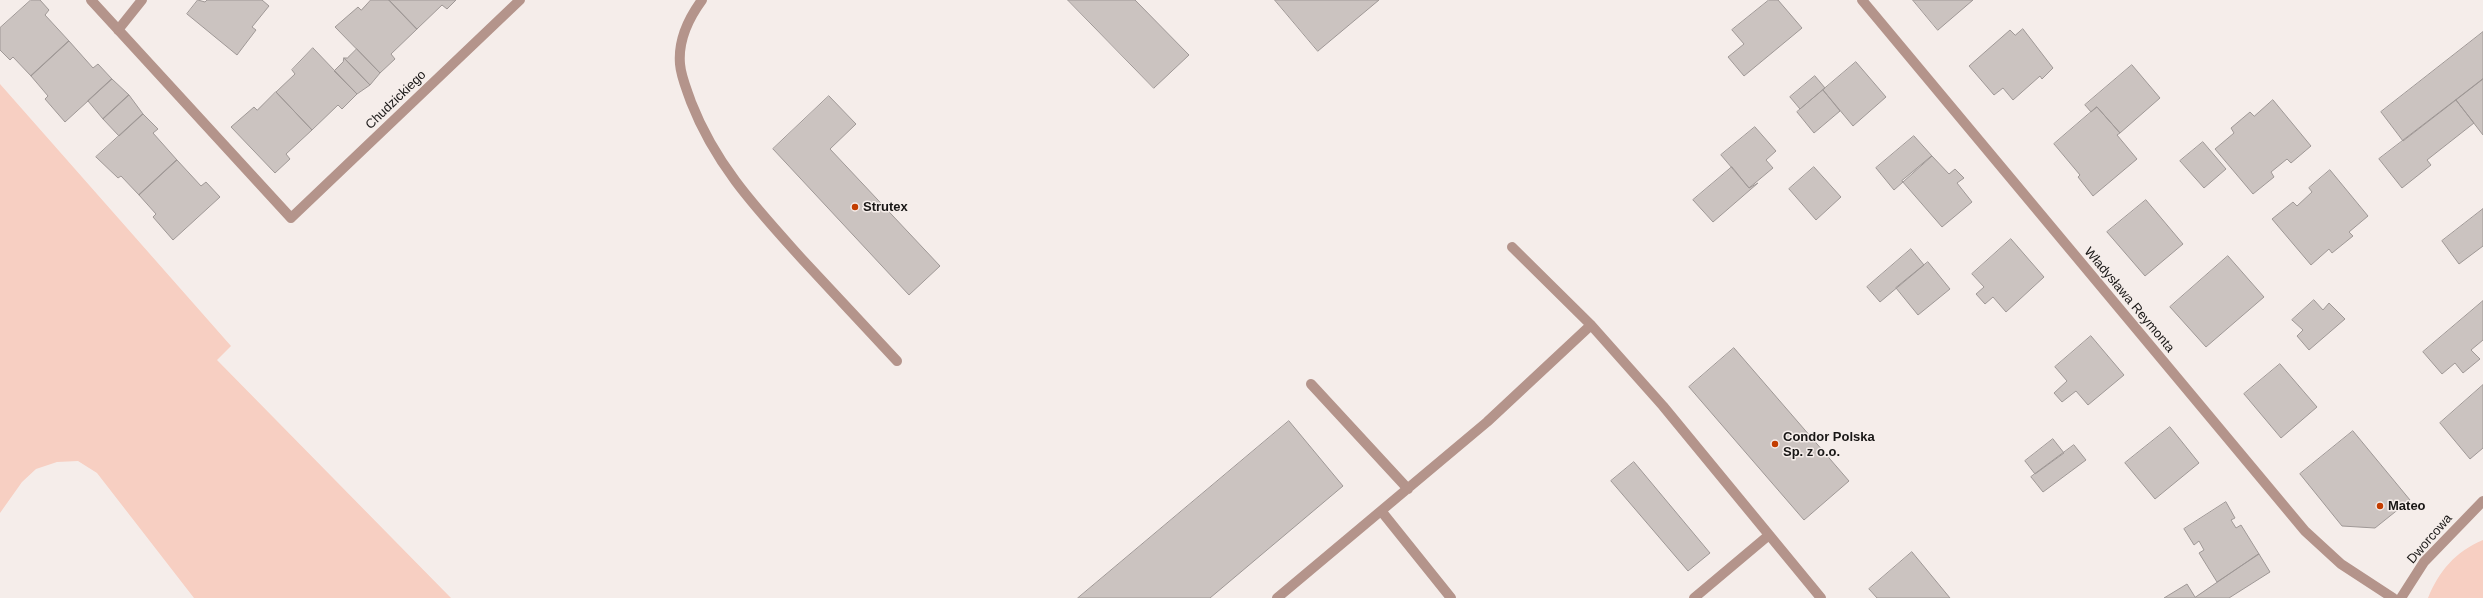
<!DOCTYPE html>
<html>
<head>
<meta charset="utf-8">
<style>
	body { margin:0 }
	canvas { display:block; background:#f5edea }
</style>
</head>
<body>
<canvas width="2483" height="598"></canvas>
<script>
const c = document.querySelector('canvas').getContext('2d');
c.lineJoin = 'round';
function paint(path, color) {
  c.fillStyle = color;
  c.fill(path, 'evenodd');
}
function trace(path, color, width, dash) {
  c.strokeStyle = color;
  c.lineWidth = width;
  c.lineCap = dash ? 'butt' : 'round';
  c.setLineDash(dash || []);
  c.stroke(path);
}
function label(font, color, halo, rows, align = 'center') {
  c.font = font + ' Helvetica,sans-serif';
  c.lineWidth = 3;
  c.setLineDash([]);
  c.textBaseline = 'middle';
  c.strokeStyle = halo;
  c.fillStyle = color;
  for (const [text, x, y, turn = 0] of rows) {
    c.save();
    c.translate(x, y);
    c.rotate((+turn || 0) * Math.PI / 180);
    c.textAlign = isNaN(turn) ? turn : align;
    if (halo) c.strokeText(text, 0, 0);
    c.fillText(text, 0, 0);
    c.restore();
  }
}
paint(new Path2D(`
	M0 84 231 346 217 360 451 598H194L97 473 78 461 57 462 36 469 22 482 0 513Z
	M2483 540V598H2428C2439 571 2455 552 2483 540Z`), '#f7cfc2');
const building = new Path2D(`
	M31 0H40L49 10 45 15 69 41 31 76 13 57 10 60 0 50V28Z
	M198 0 205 2 207 0H262L269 6 252 27 256 30 237 55 187 14Z
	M371 0H389L417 29 391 54 395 59 380 73 335 27 358 7 361 10Z
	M389 0H456L447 9 442 5 417 29Z
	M1068 0H1135L1189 55 1154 88Z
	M1275 0H1379L1318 51Z
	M1769 0H1778L1802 28 1744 76 1728 57 1744 44 1732 30Z
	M1913 0H1973L1938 30Z
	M2023 29 2053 68 2042 79 2040 76 2013 100 2003 88 1994 95 1969 66 2010 30 2015 35Z
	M2483 32V79L2403 141 2381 112Z
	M69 41 93 68 98 64 112 79 65 122 45 99 48 96 31 76Z
	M313 48 357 94 342 109 338 105 312 130 276 92 295 74 292 70Z
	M357 49 380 73 370 85 344 58H347Z
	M344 58 370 85 357 94 334 71 343 62Z
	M1856 62 1886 97 1853 126 1823 90Z
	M2132 65 2160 98 2120 133 2097 107 2091 112 2085 105Z
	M1815 76 1825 88 1800 109 1790 97Z
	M112 79 129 95 103 119 88 101Z
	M2483 79V135L2456 100Z
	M1823 90 1840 111 1814 133 1797 112Z
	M276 92 312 130 286 154 290 159 275 173 231 127 254 107 257 110Z
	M129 95 143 114 119 136 103 119Z
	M829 96 856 124 830 149 940 266 909 295 773 149Z
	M2273 100 2311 146 2291 163 2287 159 2271 172 2274 177 2253 194 2215 149 2234 133 2231 128 2250 112 2254 116Z
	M2456 100 2474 123 2427 160 2431 165 2402 188 2379 159Z
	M2097 107 2120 133 2117 135 2137 159 2093 196 2078 177 2080 175 2054 144Z
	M143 114 158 129 153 133 177 160 139 195 121 176 118 178 96 157Z
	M1755 127 1776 151 1766 160 1773 168 1749 188 1721 155Z
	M1914 136 1932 156 1894 190 1876 168Z
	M2203 142 2226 169 2204 188 2180 161Z
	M1932 156 1949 174 1955 169 1964 178 1957 183 1972 202 1942 227 1902 181Z
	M177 160 201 186 206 182 220 197 173 240 153 217 156 214 139 195Z
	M1732 167 1749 188 1758 183 1713 222 1693 200Z
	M1814 167 1841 197 1816 220 1789 189Z
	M2330 170 2368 216 2349 232 2353 236 2332 253 2329 249 2311 265 2272 219 2293 202 2297 206 2312 192 2309 188Z
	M2146 200 2183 244 2145 276 2107 232Z
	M2483 209V246L2459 264 2442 241Z
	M2011 239 2044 277 2006 312 1993 297 1985 304 1976 294 1984 287 1972 274Z
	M1911 249 1924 265 1880 302 1867 287Z
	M2228 256 2264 297 2206 347 2170 307Z
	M1928 262 1950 289 1918 315 1896 288Z
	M2314 300 2323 310 2329 303 2345 319 2309 350 2297 336 2303 330 2292 320Z
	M2483 301V340L2471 350 2480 359 2463 373 2455 363 2442 374 2423 352Z
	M2091 336 2124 375 2088 405 2076 391 2062 402 2054 393 2067 381 2055 367Z
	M1734 348 1849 481 1804 520 1689 387Z
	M2280 364 2317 407 2281 438 2244 394Z
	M2483 385V448L2470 459 2440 423Z
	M1289 421 1343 486 1210 598H1078Z
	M2170 427 2199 463 2155 499 2125 463Z
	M2353 431 2410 500 2375 528 2342 526 2300 474Z
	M2053 439 2064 453 2035 474 2025 461Z
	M2074 445 2086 460 2043 492 2031 477Z
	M1634 462 1710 553 1688 571 1611 481Z
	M2226 502 2235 518 2231 520 2236 528 2241 525 2259 554 2217 582 2199 553 2204 550 2199 541 2194 545 2184 529Z
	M1912 552 1950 598H1877L1869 589Z
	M2259 554 2270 572 2229 598H2164L2187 584 2195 597Z`);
paint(building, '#cbc3c0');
trace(building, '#9f9896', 1);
trace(new Path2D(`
	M91 0 291 218 520 0
	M702 0C688 19 678 40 680 64 681 77 687 90 691 102 716 166 757 209 802 259 834 293 865 327 897 361
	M1862 0 2305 531 2341 564 2393 598
	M118 30 142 0
	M1512 247 1591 325 1663 406 1821 598
	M1311 384 1408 489
	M1382 512 1451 598
	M1277 598 1487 422 1591 325
	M1694 598 1769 535
	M2401 598 2424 562 2483 501`), '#b4948b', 10);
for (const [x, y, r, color] of [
	[855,207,4,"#c33d00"],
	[1775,444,4,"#c33d00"],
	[2380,506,4,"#c33d00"]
]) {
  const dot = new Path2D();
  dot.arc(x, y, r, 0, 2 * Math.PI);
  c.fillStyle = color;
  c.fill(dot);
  trace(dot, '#f5edea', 1.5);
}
label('13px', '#181615', '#f5edea', [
	["Chudzickiego",396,100,-44],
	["Władysława Reymonta",2129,300,50],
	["Dworcowa",2430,539,-49]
]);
label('bold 13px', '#181615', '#f5edea', [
	["Strutex",863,207],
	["Condor Polska",1783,437],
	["Sp. z o.o.",1783,452],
	["Mateo",2388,506]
], 'left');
</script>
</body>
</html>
